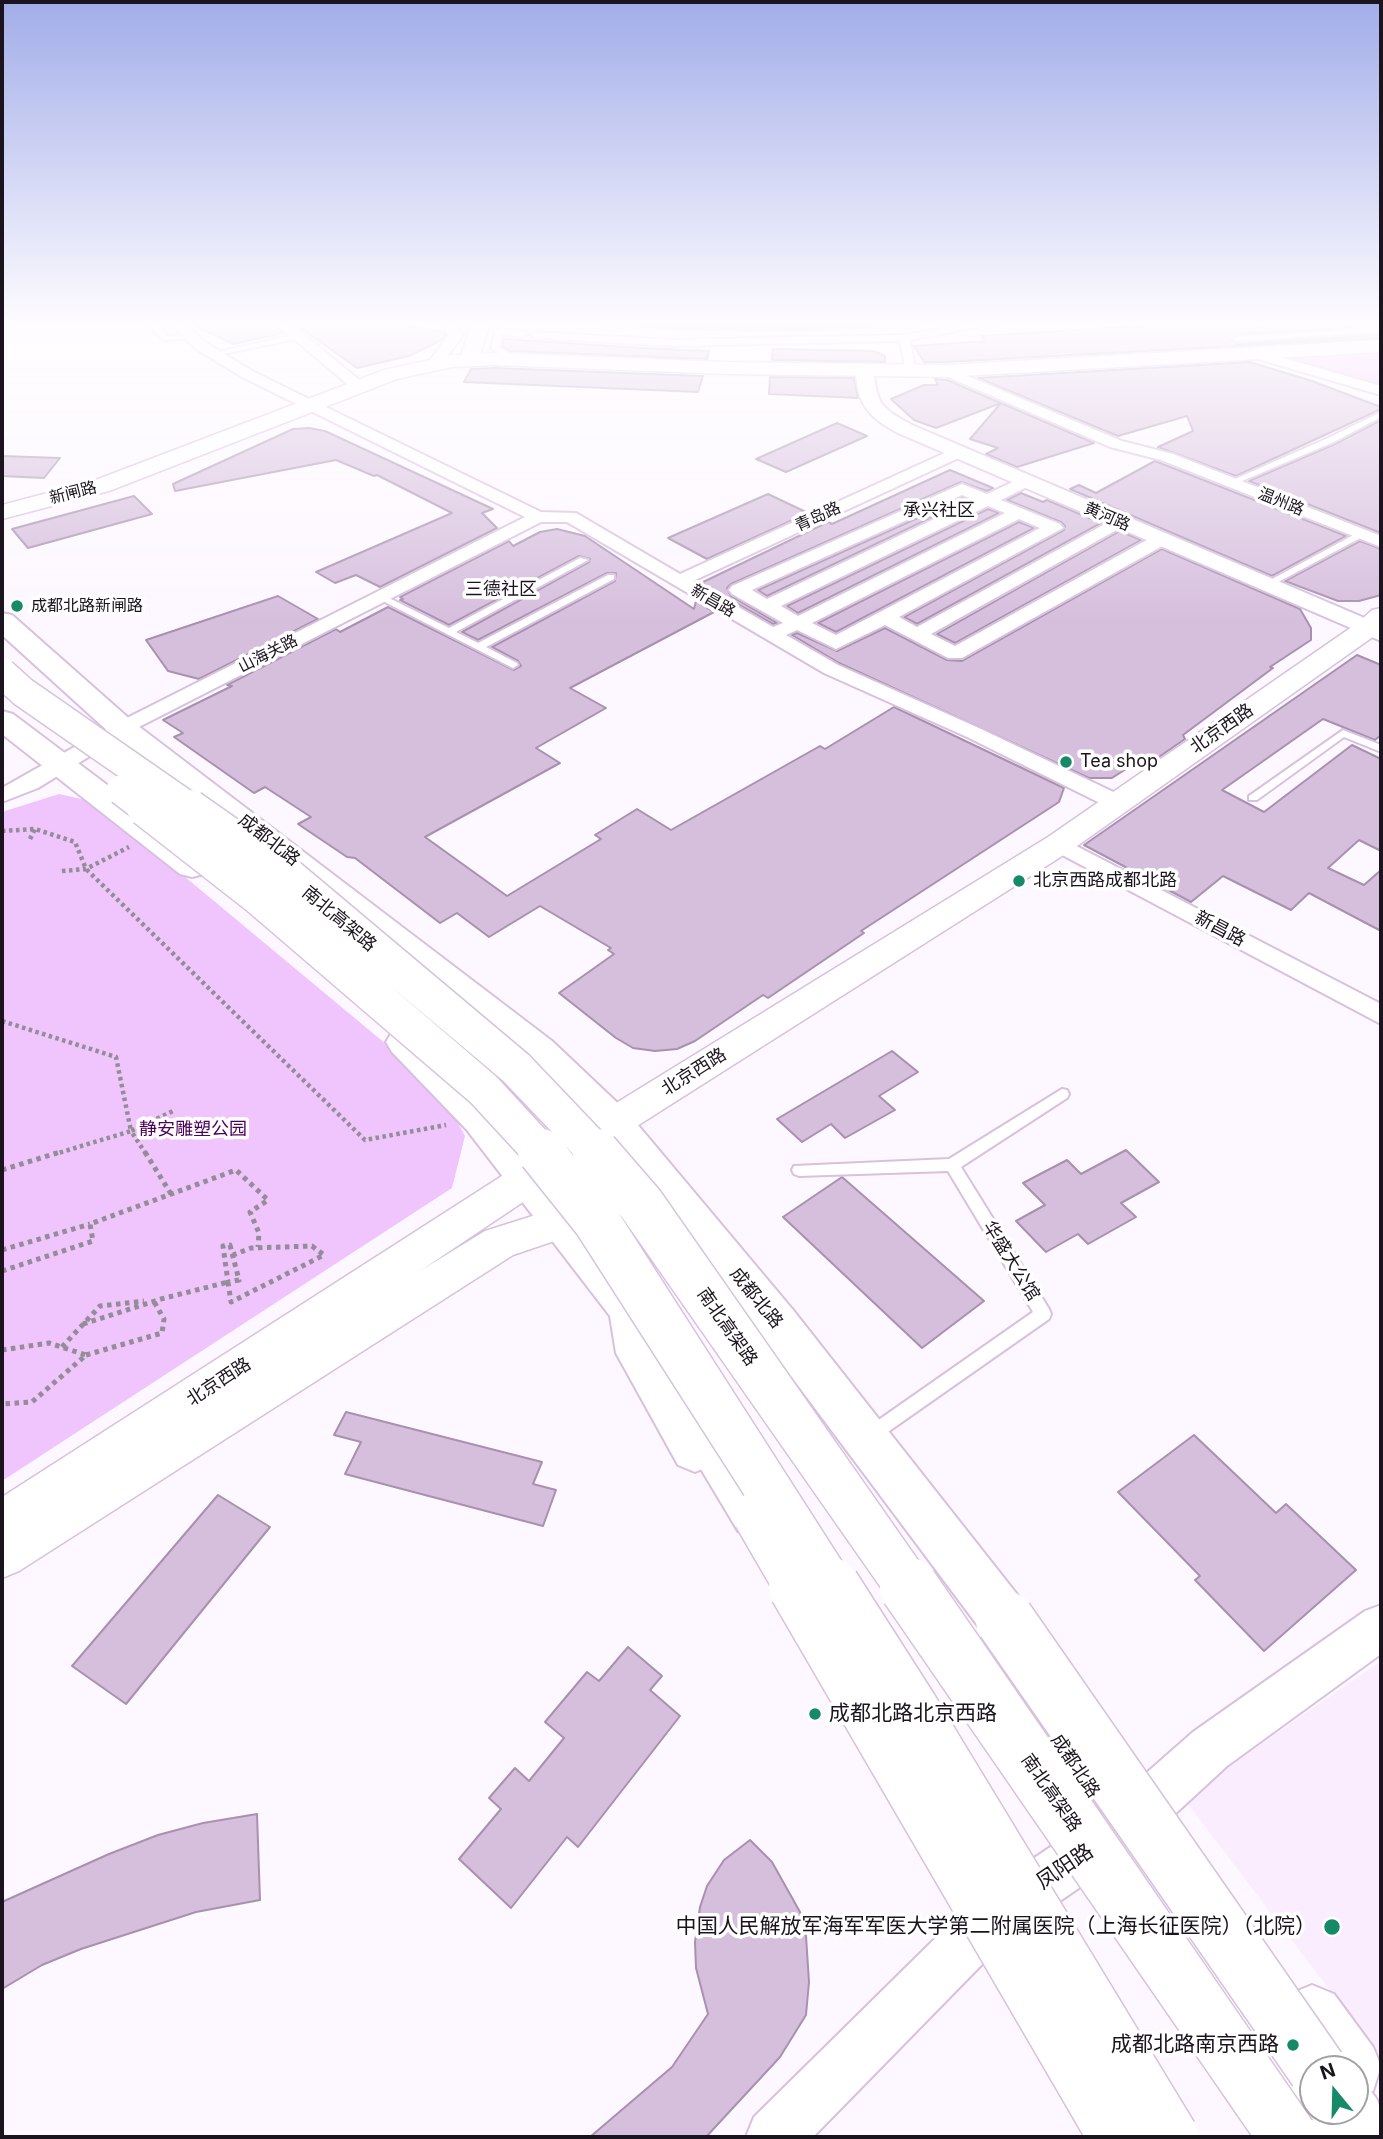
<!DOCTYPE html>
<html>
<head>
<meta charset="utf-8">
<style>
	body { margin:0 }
	#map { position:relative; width:1383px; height:2139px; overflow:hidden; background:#fdf8ff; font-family:Inter,sans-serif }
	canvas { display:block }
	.frame { position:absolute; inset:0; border:4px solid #1b131d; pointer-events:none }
	.north { position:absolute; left:1299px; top:2055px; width:70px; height:70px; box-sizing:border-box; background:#fff; border:2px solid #a4a1a5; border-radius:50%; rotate:341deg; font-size:19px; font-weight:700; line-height:28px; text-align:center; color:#1b131d }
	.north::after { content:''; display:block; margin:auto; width:24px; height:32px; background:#168969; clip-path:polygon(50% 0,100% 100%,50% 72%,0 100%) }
</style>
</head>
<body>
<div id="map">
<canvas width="1383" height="2139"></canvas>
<div class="frame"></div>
<div class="north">N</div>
</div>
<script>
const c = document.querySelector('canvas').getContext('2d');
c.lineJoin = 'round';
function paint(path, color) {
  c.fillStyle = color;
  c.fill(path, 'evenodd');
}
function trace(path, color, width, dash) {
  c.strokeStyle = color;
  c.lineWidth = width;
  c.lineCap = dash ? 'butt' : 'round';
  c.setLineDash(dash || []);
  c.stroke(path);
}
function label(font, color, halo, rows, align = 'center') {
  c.font = font + ' Inter,"Noto Sans SC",sans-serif';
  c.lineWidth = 7;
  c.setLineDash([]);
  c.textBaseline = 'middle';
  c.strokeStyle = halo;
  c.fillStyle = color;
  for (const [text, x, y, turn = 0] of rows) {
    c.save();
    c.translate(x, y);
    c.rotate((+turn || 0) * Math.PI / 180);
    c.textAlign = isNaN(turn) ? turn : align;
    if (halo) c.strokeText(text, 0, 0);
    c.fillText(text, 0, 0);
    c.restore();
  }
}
paint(new Path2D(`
	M1381 1661V2057L1183 1798Z`), '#faeefe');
paint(new Path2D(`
	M1381 351V386L1287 357Z
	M59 794 95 802 440 1089 465 1136 452 1188 2 1481V812Z`), '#f0c4fd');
paint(new Path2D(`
	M583 323H931C815 335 699 334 583 323Z`), '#d9a3ea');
const building = new Path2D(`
	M190 323H272L283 333 233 344Z
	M294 323H405V326L444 332 446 335 443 339 409 356 357 368Z
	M1185 323H1250L1256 329 1277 323H1381V326L1237 334 1231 340 1237 344 1381 335V338L946 362H924L914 346 985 341 981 336Z
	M504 339 641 348 709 351 707 359 510 351 502 346Z
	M773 349 874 351 885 356V362L772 360Z
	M1250 362 1312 381 1381 407V409L1236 476 1158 447 1193 431 1187 416 1118 436 978 378Z
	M495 368 703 376 698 392 464 382 471 369Z
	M770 377 854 378 858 398 769 394Z
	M935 379 947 380 1094 443 1017 467 986 454 998 448 970 439 1001 403 936 428 914 420 891 399 924 385H938Z
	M1381 420V533L1249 481 1335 444Z
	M837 423 867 436 786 472 756 459Z
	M309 428 325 431 493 509 482 513 497 528 380 587 356 575 335 583 316 572 452 513 377 475 374 476 336 460 175 491 173 484 293 429Z
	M2 456 60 458 44 478 2 476Z
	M1155 461 1160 463 1346 536 1272 576 1070 489 1079 485 1096 493Z
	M950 470 993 488 987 491 961 482 731 584 727 588 731 596 777 623 773 624 701 583 828 522 832 524Z
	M1021 493 1043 502 1047 500 1101 523 917 624 904 617 1064 530 1065 526 1061 522 1007 500Z
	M768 494 808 513 707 559 668 538Z
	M134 496 152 514 28 548 12 529Z
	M962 498 968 500 767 596 758 590Z
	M988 509 999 513 798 613 787 606Z
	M1019 522 1034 528 836 632 818 623Z
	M557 529 585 536 694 609 696 601 714 612 570 688 606 708 536 748 560 763 425 837 507 896 601 839 595 835 637 809 671 830 820 746 825 749 894 707 1064 788 1059 802 861 931 864 933 768 998 763 995 695 1041 677 1049 655 1051 633 1048 616 1038 559 993 614 954 608 950 611 948 540 906 489 937 457 913 440 923 355 858 347 857 298 824 311 817 265 787 254 793 174 737 183 733 163 720 232 686 227 685 336 629 340 632 388 607 514 670 521 666 518 661 492 647 615 581 616 573H607L478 640 462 632 589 562 590 559 579 556 449 625 400 600 403 599 400 597 509 541 513 546 540 532Z
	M1120 531 1141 540 955 643 937 634Z
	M1360 541 1381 549V595L1359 601H1338L1285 581Z
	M1162 549 1300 609 1311 628V640L1270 667 1273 668 1183 735 1185 739 1156 759 1148 755 1112 778H1089L839 663 792 635 797 633 837 651 885 628 947 660 962 661Z
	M278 596 318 619 199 679 168 671 146 640Z
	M1357 655 1381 665V735L1375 740 1323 719 1222 790 1264 812 1352 745 1381 759V851L1359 840 1328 868 1364 885 1381 870V931L1309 893 1291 910 1223 876 1191 902 1084 845Z
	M892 1051 918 1072 879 1096 895 1110 845 1138 831 1124 802 1142 777 1119Z
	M1126 1150 1159 1182 1121 1203 1136 1217 1088 1244 1078 1234 1046 1252 1016 1221 1045 1205 1023 1183 1067 1160 1081 1174Z
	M842 1177 984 1301 922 1348 783 1217Z
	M346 1412 542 1462 533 1484 556 1490 543 1526 345 1474 361 1442 334 1435Z
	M1194 1435 1276 1513 1286 1504 1356 1570 1264 1651 1195 1580 1200 1576 1118 1492Z
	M218 1495 270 1527 126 1704 72 1666Z
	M628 1647 662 1676 650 1690 680 1716 578 1847 567 1837 511 1908 459 1859 501 1809 489 1798 515 1768 529 1781 564 1738 545 1722 587 1672 599 1681Z
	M257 1814 260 1900 196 1912 81 1949 42 1965 2 1989V1902L109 1854 158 1835 203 1823Z
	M750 1840 772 1862 800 1912 806 1936 809 1982 806 2015 780 2057 706 2137H590L672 2067 708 2014 696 1968 695 1942 700 1907 707 1886 724 1860Z`);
paint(building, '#d6bedd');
trace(building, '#a891af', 2);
const service = new Path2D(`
	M151 323H159L160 327 168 336 189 334 193 336 189 338 163 340 153 330Z
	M1253 323H1274L1256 326Z
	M1381 328V332L1237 341 1233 339 1237 337Z
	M496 330 503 332 499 347 514 357V361H508L491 348Z
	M298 334H301V338L213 356 209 354Z
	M1381 412V417L1334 442 1235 484 1228 482 1328 438Z
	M1361 531 1366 534 1364 536 1269 587 1261 585Z
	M580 558 588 560 456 632 478 643 608 575H614V579L486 647 517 663 518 665 513 668 375 597 383 595 449 628Z
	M1343 730 1381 745V752L1344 737 1257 800H1249V796Z
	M1062 1089 1067 1090 1069 1094 1067 1098 961 1167 1049 1309 1051 1314 1049 1319 882 1436 876 1439 870 1436 867 1431 870 1426 1033 1312 948 1171 799 1176 794 1174 792 1170 794 1166 949 1159Z`);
const pedestrian = new Path2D(`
	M977 323H1000L910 340 916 372 911 375 906 372 900 341 672 346 535 338 530 335 535 332 672 340 905 335Z
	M499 329 523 331 528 334 523 337 495 334V330Z`);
const minor = new Path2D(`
	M170 323H184L206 343 254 372 541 512 576 513 680 574 951 450H963L965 453 963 456 693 581 773 627 783 623 732 594 729 590 732 586 962 484 987 494 1019 479H1031L1033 482 1031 485 1001 500 1060 524 1063 528 899 617 917 627 1114 519H1126L1129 523 931 634 955 646 1154 536H1166L1169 540 1166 544 962 658H948L885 625 836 649 797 630 786 635 838 665 981 729 1124 797 1127 802 1124 807H1108L967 737 824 673 567 522H541L129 732 38 788 2 802V788L115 724 525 517 244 378 196 349ZM962 495 974 500 767 599 752 590ZM988 506 1005 513 798 616 781 606ZM1019 519 1040 528 836 635 812 623Z
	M275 323H290L363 383 365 386 363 389H353Z
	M441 323H455L463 335 439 367 434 368 427 364 449 335Z
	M1253 349 1381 386V395L1248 356 1246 353Z
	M946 367 1122 441 1173 454 1381 536V547L1161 460 1110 447 941 374 939 371Z
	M1059 837 1381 1004V1024L1051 849 1048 844 1051 839Z`);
const tertiary = new Path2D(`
	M472 323H490L478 360 469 365 460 360Z
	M865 366 874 372C876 405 884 410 912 425L1381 625V641L898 433C870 418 857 405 856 372Z
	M1381 1605V1654L1227 1766 1137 1849 1027 1923 994 1952 813 2137H746L754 2117 958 1916 991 1887 1101 1813 1193 1732 1365 1611Z`);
const secondary = new Path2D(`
	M1381 340V352L946 377 726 374 495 365 452 367 397 379 109 491 2 519V505L93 481 384 370 452 355 495 353 726 362 946 365Z
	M1381 608V630L1377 634 1070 851 626 1133 420 1271 485 1231 564 1206 578 1211 584 1222 578 1233 513 1255 19 1571 2 1578V1497L600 1113 1048 837 1359 622 1372 610Z`);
const primary = new Path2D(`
	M2 613 12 615 133 722 552 1041 627 1112 793 1310 818 1350 811 1364C781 1375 776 1360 761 1336L599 1134 526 1061 111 734 2 635Z
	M2 711 13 714 204 858 209 866 204 874 192 877 180 874 2 734Z
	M405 1028 418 1032 495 1108 655 1306 661 1319 657 1328 661 1349 719 1450 712 1465 695 1472 678 1465 616 1353 610 1316 467 1130 392 1052 386 1042 392 1032Z
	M1147 1845 1168 1853 1281 2015 1290 1994 1312 1985 1334 1994 1373 2047 1381 2066 1373 2091 1355 2099V2069H1313V2111H1352L1363 2137H1292L1199 2006 1126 1895 1118 1874 1126 1853Z`);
const trunk = new Path2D(`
	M777 1304 793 1310 1023 1602 1031 1620 1023 1638 1005 1646 987 1638 761 1336 755 1323 761 1310Z
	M691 1388 708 1394 774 1499 781 1515 774 1531 756 1538 738 1531 674 1424 668 1409 674 1394Z
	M1355 2082C1383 2094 1381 2109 1381 2137H1327L1315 2111H1355Z`);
trace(service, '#d8c0df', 4);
trace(pedestrian, '#d8c0df', 4);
trace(minor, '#d8c0df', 4);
trace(tertiary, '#d8c0df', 4);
trace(secondary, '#d8c0df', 3);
trace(primary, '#d8c0df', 4);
trace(trunk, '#d8c0df', 4);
trace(new Path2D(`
	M2 831 35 829 75 842 86 869 365 1140 446 1125
	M30 839 35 829
	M62 871 86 869 129 847
	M2 1021 116 1057 131 1131 55 1154
	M146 1154 131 1131 173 1111`), '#938d95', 4.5, [3.5, 3.5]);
trace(new Path2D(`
	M145 1152 171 1194
	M2 1170 60 1152
	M230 1245 239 1280 228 1282 223 1246Z
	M2 1250 90 1224
	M2 1271 93 1241 90 1224 236 1170 268 1200 250 1212 259 1233 258 1247
	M228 1282 231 1302 324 1255 312 1246 251 1248 233 1255
	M83 1324 161 1299 228 1282
	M62 1347 100 1306 144 1301
	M2 1350 49 1343 86 1355 32 1402 2 1404
	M86 1355 162 1333 164 1319 153 1300`), '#938d95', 5, [4.5, 4.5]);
paint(service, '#fff');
paint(pedestrian, '#fff');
paint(minor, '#fff');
paint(tertiary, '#fff');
paint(secondary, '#fff');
paint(primary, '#fff');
paint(trunk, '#fff');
const trunkBridgeFar3 = new Path2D(`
	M2 673 23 692 193 810
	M121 790 147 810`);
const trunkBridgeFar2 = new Path2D(`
	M145 808 259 897 484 1090 543 1154
	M190 808 290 878 516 1068 598 1154`);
const trunkBridgeFar1 = new Path2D(`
	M541 1152 597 1222 832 1589
	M596 1152 641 1204 910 1589
	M756 1515 799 1589`);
const trunkBridge = new Path2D(`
	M798 1587 1118 2137
	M831 1587 909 1709 1169 2137
	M909 1587 1288 2137
	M1005 1620 1317 2069`);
trace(trunkBridgeFar3, '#d8c0df', 32, []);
trace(trunkBridgeFar2, '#d8c0df', 39, []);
trace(trunkBridgeFar1, '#d8c0df', 49, []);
trace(trunkBridge, '#d8c0df', 61, []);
trace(trunkBridgeFar3, '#fff', 29);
trace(trunkBridgeFar2, '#fff', 36);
trace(trunkBridgeFar1, '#fff', 46);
trace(trunkBridge, '#fff', 58);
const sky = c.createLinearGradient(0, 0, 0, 622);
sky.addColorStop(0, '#a2ade9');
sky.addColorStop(0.52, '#fefcff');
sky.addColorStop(1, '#fefcff00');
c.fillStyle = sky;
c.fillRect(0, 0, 1383, 622);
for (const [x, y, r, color] of [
	[17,606,7,"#168969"],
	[1066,762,7,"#168969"],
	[1019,881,7,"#168969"],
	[815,1714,7,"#168969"],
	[1332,1927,9,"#168969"],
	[1293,2045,7,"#168969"]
]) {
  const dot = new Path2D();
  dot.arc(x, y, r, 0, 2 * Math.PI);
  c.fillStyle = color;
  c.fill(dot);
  trace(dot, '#fff', 2.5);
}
label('16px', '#1b131d', '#fff', [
	["新闸路",73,493,-14],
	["温州路",1281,502,22],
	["青岛路",818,517,-25],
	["黄河路",1107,517,23],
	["新昌路",713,601,30],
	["山海关路",268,654,-27]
]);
label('16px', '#1b131d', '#fff', [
	["成都北路新闸路",31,606]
], 'left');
label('18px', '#1b131d', '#fff', [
	["承兴社区",939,511],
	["三德社区",501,590]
]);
label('18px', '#1b131d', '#fff', [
	["北京西路",1222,729,-35],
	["成都北路",269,840,38],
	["南北高架路",339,919,40],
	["新昌路",1220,929,28],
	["北京西路",694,1072,-32],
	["华盛大公馆",1011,1261,58],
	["成都北路",756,1298,51],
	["南北高架路",727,1327,55],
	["北京西路",219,1382,-33],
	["成都北路",1075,1766,56],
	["南北高架路",1051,1793,55]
]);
label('18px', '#1b131d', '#fff', [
	["Tea shop",1080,762],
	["北京西路成都北路",1033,881]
], 'left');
label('18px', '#4a025b', '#fff', [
	["静安雕塑公园",193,1130]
]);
label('21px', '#1b131d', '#fff', [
	["成都北路北京西路",829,1714,"left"],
	["中国人民解放军海军军医大学第二附属医院（上海长征医院）（北院）",1316,1927],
	["成都北路南京西路",1279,2045]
], 'right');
label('21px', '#1b131d', '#fff', [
	["凤阳路",1065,1867,-34]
]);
</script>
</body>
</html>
